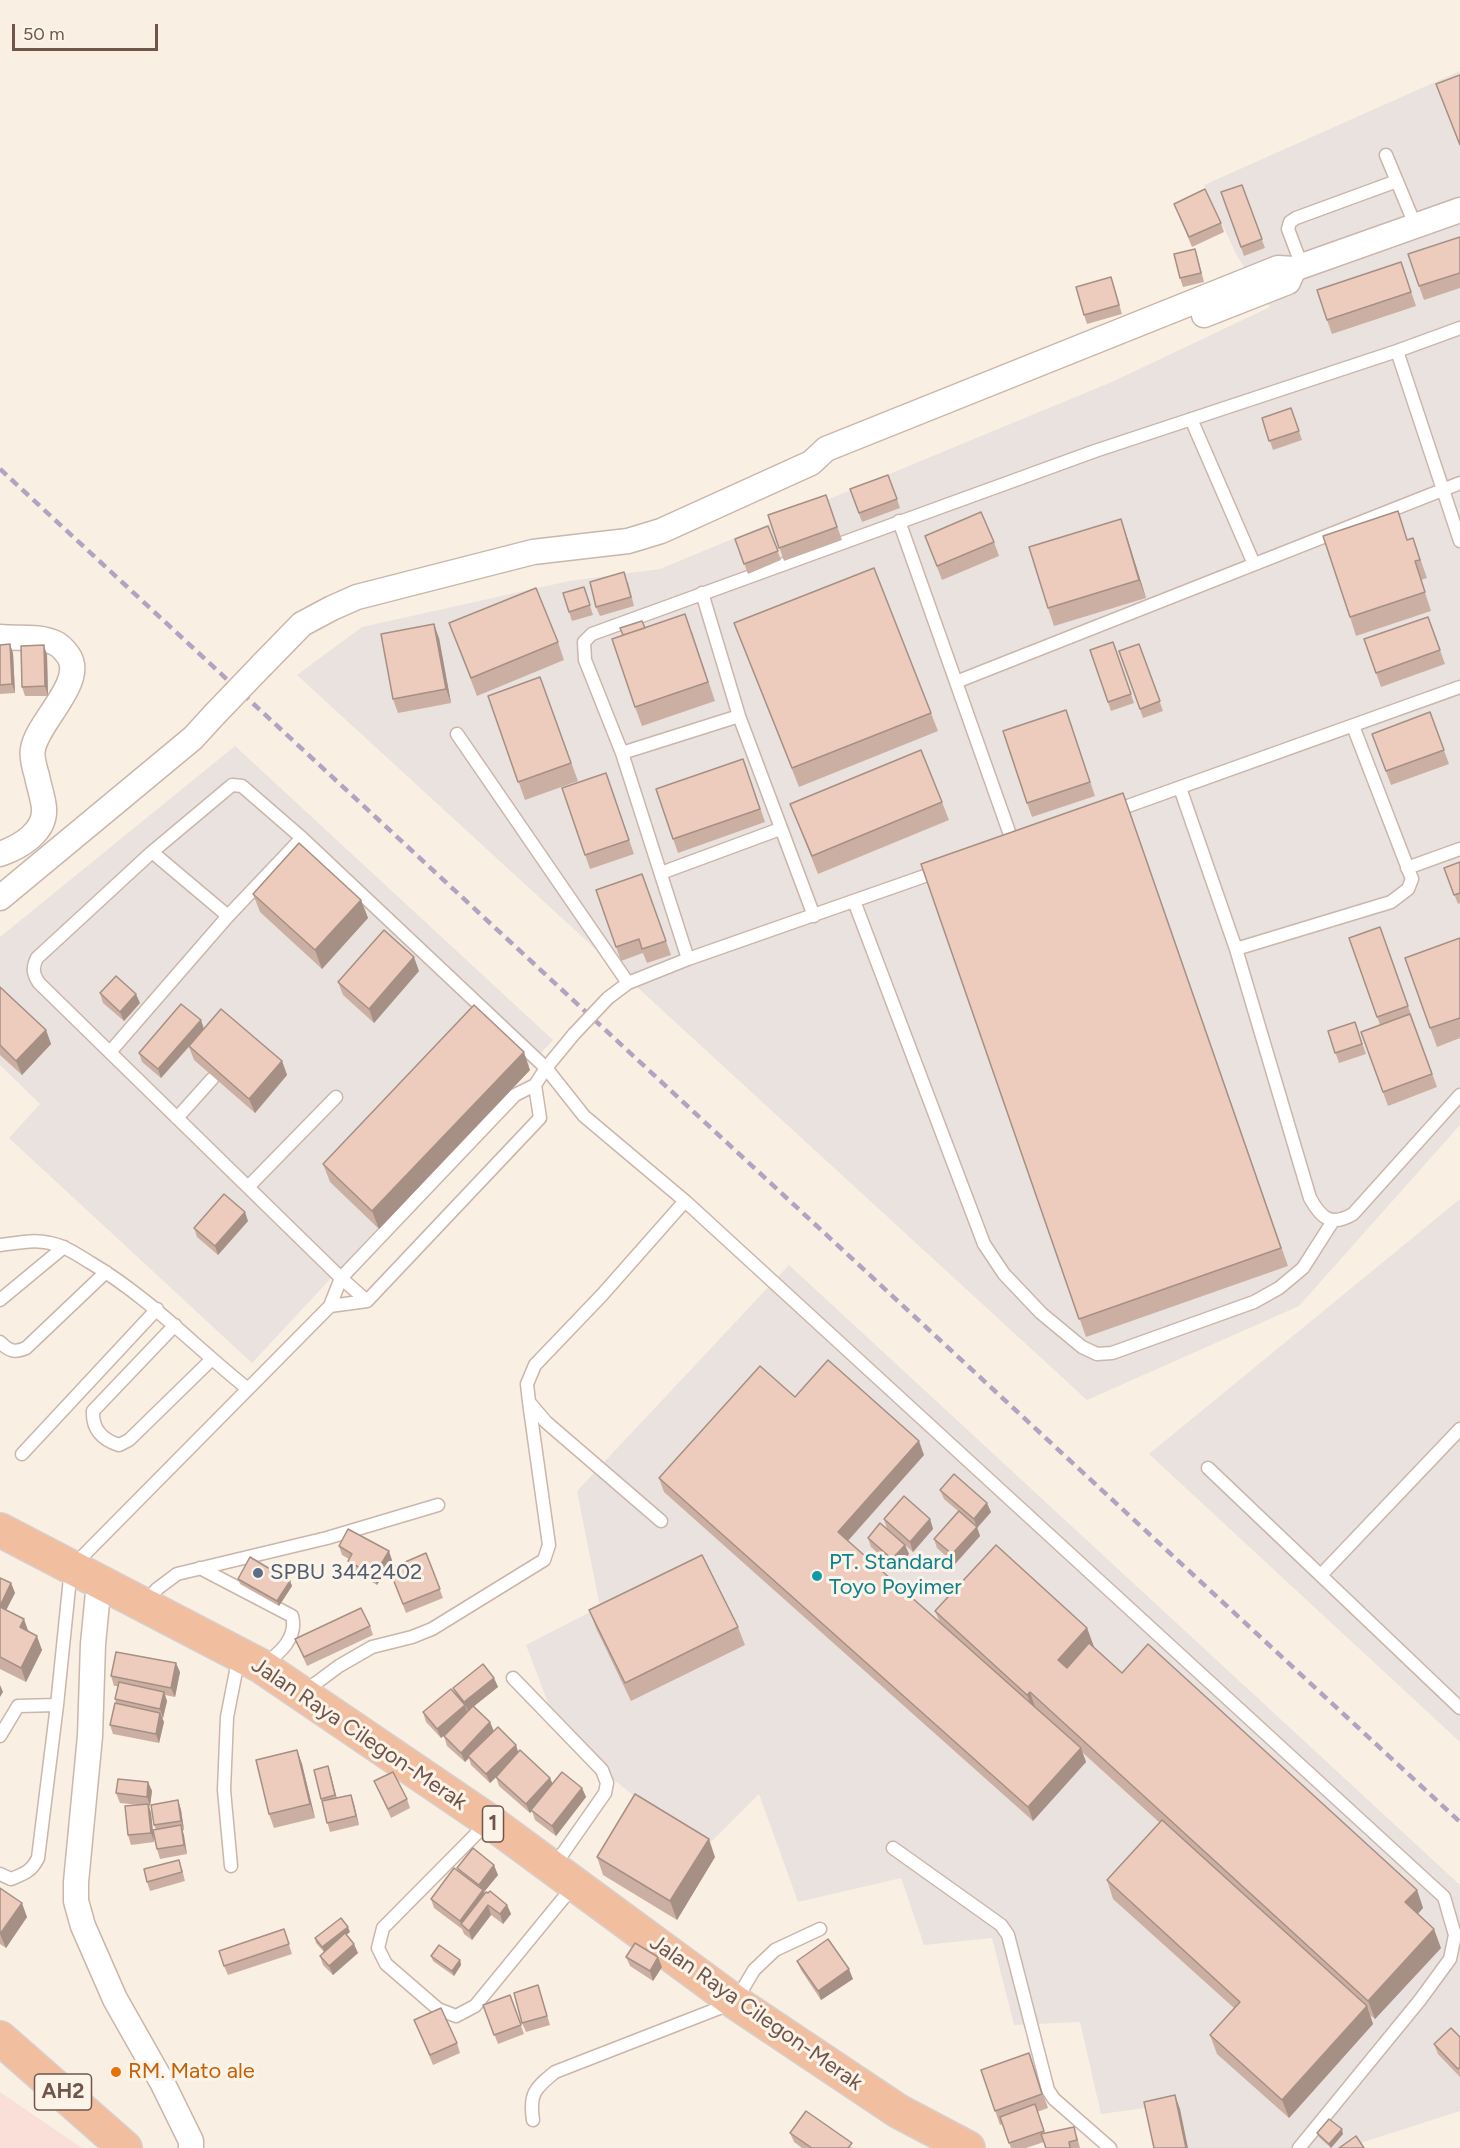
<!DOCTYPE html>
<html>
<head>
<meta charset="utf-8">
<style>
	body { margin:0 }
	#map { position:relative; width:1460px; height:2148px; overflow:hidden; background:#faefe3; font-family:Figtree,sans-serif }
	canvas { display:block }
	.scale { position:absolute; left:12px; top:24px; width:146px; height:27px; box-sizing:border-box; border:3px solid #70554b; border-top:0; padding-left:8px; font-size:18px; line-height:21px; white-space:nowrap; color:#70554b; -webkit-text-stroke:4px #fdf4e9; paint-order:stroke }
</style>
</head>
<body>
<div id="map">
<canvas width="1460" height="2148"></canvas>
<div class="scale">50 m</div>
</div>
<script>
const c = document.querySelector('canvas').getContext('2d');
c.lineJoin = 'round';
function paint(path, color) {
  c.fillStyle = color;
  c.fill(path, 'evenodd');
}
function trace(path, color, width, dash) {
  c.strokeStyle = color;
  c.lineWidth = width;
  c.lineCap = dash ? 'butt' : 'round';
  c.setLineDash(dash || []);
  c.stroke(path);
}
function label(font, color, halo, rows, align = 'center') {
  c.font = font + ' Figtree,sans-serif';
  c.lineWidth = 6;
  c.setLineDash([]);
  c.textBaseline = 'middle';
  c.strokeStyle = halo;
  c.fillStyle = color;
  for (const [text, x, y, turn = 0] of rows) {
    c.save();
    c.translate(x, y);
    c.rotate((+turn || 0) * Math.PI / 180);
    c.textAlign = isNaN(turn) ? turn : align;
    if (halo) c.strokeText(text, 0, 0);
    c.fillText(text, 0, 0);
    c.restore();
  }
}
paint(new Path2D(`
	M0 2092 82 2148H0Z`), '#fadfd8');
paint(new Path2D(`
	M1460 71V1125L1299 1306 1087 1400 297 675 362 627 569 581 660 569 1114 381 1270 307 1237 256 1204 185Z
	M235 746 553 1040 252 1363 9 1138 40 1104 0 1065V937Z
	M1460 1199V1742L1149 1454Z
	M789 1265 1460 1885V2111L1345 2148H1188L1174 2104 1101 2114 1080 2022 1014 2025 992 1938 924 1945 901 1878 798 1902 759 1794 702 1851 561 1737 526 1645 600 1607 577 1491Z`), '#eae2de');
const service = new Path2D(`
	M1386 155 1416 227
	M1302 266 1288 229 1290 222 1296 218 1397 181
	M1397 351 1460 328
	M1191 419 1254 564
	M899 521 1014 846
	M702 593 739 716 814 916
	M956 682 1460 483
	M457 734 628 983
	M622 753 739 716
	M1180 788 1236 949 1310 1198C1321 1218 1331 1227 1353 1214L1460 1095
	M1114 811 1460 687
	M152 852 228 916
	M1407 868 1460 849
	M661 873 780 829
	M854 901 984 1244 1004 1274 1041 1313 1082 1347 1097 1354 1112 1353 1254 1302 1279 1288 1303 1268 1333 1221
	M1236 949 1391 902 1408 889 1412 879 1353 726
	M688 959 622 753 585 660 584 642 592 634 1095 451 1397 351 1460 541
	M608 998 628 983 688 959 939 871
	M110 1052 228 916 302 838
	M177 1118 212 1079
	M248 1187 336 1097
	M0 1245C17 1243 33 1239 50 1243 65 1246 78 1255 91 1263 150 1298 195 1347 248 1389
	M0 1300 64 1247
	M367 1301 341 1278 39 983C33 974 32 968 37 958L152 852 232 785 242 786 302 838 546 1068 584 1116 685 1201 1444 1897 1455 1935 1450 1959 1420 2000 1299 2148
	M330 1306 367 1301 540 1118 535 1085
	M175 1325 93 1411C92 1429 102 1440 119 1445L129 1440 211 1360
	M0 1342C9 1351 14 1353 26 1348L106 1272
	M22 1454 157 1309
	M1208 1468 1460 1708
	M661 1521 546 1422 529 1402 527 1384 535 1365 602 1295 685 1201
	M200 1568 292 1616C298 1638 279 1654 263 1665
	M1321 1575 1460 1429
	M145 1603 157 1589 177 1574 327 1538 438 1505
	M513 1678 602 1770 607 1783 605 1793 554 1866
	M304 1692 339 1666 372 1647 412 1637 432 1629 544 1560 549 1545 529 1402
	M0 1736 18 1706 57 1705
	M487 1823 383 1928 378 1948 386 1964 438 2009 456 2016 475 2006 575 1884
	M893 1848 1001 1925 1008 1935 1048 2090 1054 2099 1110 2148
	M231 1866 224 1790 227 1717 239 1656
	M0 1874 11 1879C24 1874 32 1871 38 1858L57 1705 71 1568 330 1306 341 1278 515 1095 535 1085 546 1068 574 1034
	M533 2120C529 2094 535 2088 555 2072L735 2002 754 1970 775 1950 820 1929`);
const minor = new Path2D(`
	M1204 315 1288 282 1294 269
	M0 637C17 639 39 635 55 643 60 645 65 651 68 655 87 681 37 722 33 749 31 757 35 769 37 776 39 787 43 797 44 808 46 832 20 847 0 854
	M262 665 302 624 332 608 357 597 533 552 628 541 661 531 811 463 826 449 1278 268 1294 269 1302 266 1460 210
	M0 898 193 738 214 715
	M99 1582 93 1644 90 1736 76 1882V1901L83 1926 115 1999 162 2082 191 2141V2148`);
const trunk = new Path2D(`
	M0 1530 261 1666 489 1821 735 2002 898 2111 968 2148
	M0 2038 125 2148`);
trace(service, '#cab6ab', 15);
trace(minor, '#cab6ab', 27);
trace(trunk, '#d7cfcd', 36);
trace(service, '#fff', 12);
trace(minor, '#fff', 24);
trace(trunk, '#f2bea0', 33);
trace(new Path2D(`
	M0 469 1460 1822`), '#b1a3c2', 4.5, [9, 6]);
const serviceBridge = new Path2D(`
	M574 1034 608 998`);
const minorBridge = new Path2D(`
	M214 715 262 665`);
trace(serviceBridge, '#cab6ab', 15, []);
trace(minorBridge, '#cab6ab', 27, []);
trace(serviceBridge, '#fff', 12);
trace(minorBridge, '#fff', 24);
paint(new Path2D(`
	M1242 185 1265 248 1244 256 1221 192Z
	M1174 204 1221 223 1224 232 1192 247Z
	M1460 237V288L1424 300 1419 286Z
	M1195 249 1198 259 1204 282 1183 287 1180 278Z
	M1401 262 1416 306 1332 334 1327 320Z
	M1114 286 1122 314 1087 324 1084 315Z
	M1291 408 1302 440 1273 450 1262 418Z
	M850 489 897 499 900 508 862 522Z
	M826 495 842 540 784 561 768 515Z
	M768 526 781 560 748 574 735 539Z
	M925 536 994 542 999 556 942 580Z
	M1127 537 1146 598 1054 626 1048 608Z
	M1413 538 1427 578 1421 580 1431 611 1356 636 1350 617 1408 540Z
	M628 582 634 606 600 616 596 607Z
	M584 587 593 615 572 621 569 612Z
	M1428 617 1445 664 1381 687 1364 639Z
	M449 623 558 642 564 660 477 696Z
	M734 623 931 713 938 731 799 787Z
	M645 628 692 632 715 701 642 726 635 707Z
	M439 638 451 703 398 713 393 699Z
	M1113 642 1134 703 1111 711 1090 650Z
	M1139 644 1163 711 1143 718 1119 651Z
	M0 645 13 653 15 693 0 694Z
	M47 655 48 696H25L22 687Z
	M540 677 578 781 525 800 488 696Z
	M1066 710 1095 796 1032 817 1027 803Z
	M1430 712 1449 764 1391 785 1372 734Z
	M743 759 765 822 678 853 656 789Z
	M606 773 634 854 590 869 562 788Z
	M1123 793 1288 1266 1086 1337 921 864Z
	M942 802 949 820 818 874 790 804Z
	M1460 862V903L1458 904 1444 868Z
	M642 874 671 955 647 963 643 953 621 961 596 890Z
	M253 894 361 900 368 918 322 969 260 912Z
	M1380 927 1413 1020 1437 1087 1388 1106 1361 1032 1380 1025 1349 938Z
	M1460 938V1038L1437 1047 1405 958Z
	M419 971 374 1023 343 995 338 982Z
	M0 987 46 1030 51 1044 22 1075 0 1055Z
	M100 993 140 1003 124 1021 103 1003Z
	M1355 1022 1366 1054 1339 1063 1328 1031Z
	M204 1029 282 1061 287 1075 255 1113 194 1060 189 1047 161 1078 142 1062 139 1053Z
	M530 1070 379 1229 330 1182 323 1164Z
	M248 1221 218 1255 197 1237 194 1228Z
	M795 1397 924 1455 848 1541 940 1623 935 1611 1087 1628 1094 1647 1122 1673 1417 1890 1423 1908 1418 1914 1441 1948 1375 2019 1370 2015 1373 2024 1289 2118 1217 2054 1210 2035 1234 2008 1113 1899 1107 1880 1160 1823 1082 1752 1086 1762 1033 1821 664 1492 659 1478Z
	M940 1490 991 1512 977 1528 980 1536 955 1564 937 1548 934 1539 958 1511 944 1499Z
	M884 1519H930L933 1529 913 1552 905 1545 909 1554 896 1569 871 1547 868 1538 887 1529Z
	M339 1546 392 1560 377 1585 352 1570 348 1561 349 1559 342 1555Z
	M426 1553 443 1598 406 1613 389 1569Z
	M0 1578 11 1583 15 1593 6 1610 29 1631 42 1650 26 1682 0 1669Z
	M238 1579 290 1581 292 1586 279 1606 240 1584Z
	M589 1610 738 1627 745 1645 631 1701 596 1628Z
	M370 1626 373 1635 307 1666 295 1639Z
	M180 1672 175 1697 165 1695 167 1701 163 1718H162L164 1722 159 1743 113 1734 110 1725 116 1704 115 1699 118 1686H114L111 1676Z
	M494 1678 498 1687 474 1706 490 1722 494 1731 516 1745 518 1752 550 1778 552 1783 582 1788 586 1797 556 1836 535 1820 532 1811 530 1813 499 1786 496 1777 490 1783 471 1765 469 1758 465 1762 447 1746 444 1736 448 1732 441 1738 426 1722 423 1712 456 1694 453 1688Z
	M297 1750 302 1764 315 1818 274 1828 269 1814Z
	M331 1776 337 1798 351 1795 354 1804 359 1825 330 1832 321 1799Z
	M374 1781 407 1799 410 1808 391 1818Z
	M148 1782 152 1791 150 1806H149L151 1813 154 1842 131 1845 128 1835 139 1805 120 1803 116 1793Z
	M178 1800 181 1810 184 1830 182 1831 187 1854 160 1859 157 1849 156 1830 154 1825Z
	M597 1857H715L677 1920 603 1875Z
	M457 1868 498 1875 484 1892 485 1894 507 1905 511 1914 503 1924 491 1915 472 1940 464 1934 462 1929 434 1908 431 1899 459 1872Z
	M182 1869 185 1881 150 1891 147 1882Z
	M0 1888 27 1917 6 1948 0 1944Z
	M284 1929 292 1954 228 1975 224 1966Z
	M350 1932 346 1935 358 1953 333 1975 323 1965 320 1956 324 1952 316 1943 315 1938Z
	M431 1956 460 1960 461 1965 454 1976 433 1961Z
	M626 1957 662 1967 653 1981 630 1966Z
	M797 1961 853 1979 821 2000 801 1970Z
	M538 1985 550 2025 526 2032 522 2023Z
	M510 1995 524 2034 498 2044 483 2005Z
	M414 2020 457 2043 460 2053 433 2065Z
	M1460 2037V2077L1438 2054 1434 2044Z
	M1029 2053 1048 2108 1037 2112 1045 2133 1077 2136 1080 2148H1045L1044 2142 1026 2148H1011L1003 2124 1000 2125 981 2070Z
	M790 2133 854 2148H802L794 2142Z
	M1317 2133 1343 2134 1331 2148 1319 2137Z`), '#ccafa3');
paint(new Path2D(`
	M1121 519 1127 537 1146 598 1139 580Z
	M434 624 439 638 451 703 446 689Z
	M10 644 13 653 15 693 12 684Z
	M44 645 47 655 48 696 45 686Z
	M361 900 368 918 322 969 315 950Z
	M414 957 419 971 374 1023 369 1009Z
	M136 994 140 1003 124 1021 120 1012Z
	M201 1020 204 1029 161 1078 158 1069Z
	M46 1030 51 1044 22 1075 16 1061Z
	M524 1052 530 1070 379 1229 372 1211Z
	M282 1061 287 1075 255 1113 249 1099Z
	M245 1212 248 1221 218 1255 215 1246Z
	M919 1441 924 1455 843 1546 838 1532Z
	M987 1503 991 1512 977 1528 974 1519Z
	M930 1519 933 1529 913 1552 910 1542Z
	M977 1527 980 1536 955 1564 952 1554Z
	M905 1545 909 1554 896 1569 892 1559Z
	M389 1551 392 1560 377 1585 374 1576Z
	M290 1581 292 1586 279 1606 277 1601Z
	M11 1583 15 1593 0 1622V1606Z
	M24 1619 29 1633 20 1627Z
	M1087 1628 1094 1647 1065 1678 1058 1660Z
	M37 1636 42 1650 26 1682 21 1668Z
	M176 1663 180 1672 175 1697 171 1688Z
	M494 1678 498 1687 468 1711 464 1702Z
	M0 1685 3 1692 0 1697Z
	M164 1692 167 1701 163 1718 160 1709Z
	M1030 1692 1036 1710 1034 1713 1027 1695Z
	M465 1705 468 1715 441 1738 437 1729Z
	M160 1713 164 1722 159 1743 156 1734Z
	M490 1722 494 1732 468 1756 469 1758 465 1762 461 1753Z
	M516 1745 519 1755 490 1783 486 1774Z
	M1081 1748 1086 1762 1033 1821 1028 1807Z
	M297 1750 302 1764 315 1818 310 1804Z
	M328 1766 331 1776 338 1805 335 1795Z
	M550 1778 554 1787 530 1813 526 1804Z
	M148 1782 152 1791 150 1806 147 1797Z
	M582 1788 586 1797 556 1836 552 1826Z
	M351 1795 354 1804 359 1825 356 1816Z
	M178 1800 181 1810 184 1830 181 1821Z
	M148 1804 151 1813 154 1842 151 1833Z
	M181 1825 184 1835 187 1854 184 1845Z
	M709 1839 715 1857 677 1920 670 1901Z
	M494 1865 498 1875 484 1892 487 1899 462 1925 460 1921 481 1892 479 1885Z
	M1417 1890 1423 1908 1411 1921 1405 1902Z
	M22 1903 27 1917 6 1948 0 1934Z
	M488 1905 491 1915 472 1940 469 1931Z
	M507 1905 511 1914 503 1924 500 1914Z
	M348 1927 350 1932 324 1952 322 1947Z
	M1434 1929 1441 1948 1375 2019 1368 2001Z
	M354 1944 358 1953 333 1975 329 1966Z
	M658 1957 662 1967 653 1981 650 1971Z
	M460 1960 461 1965 454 1976 452 1971Z
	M849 1969 853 1979 821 2000 818 1991Z
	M1367 2006 1373 2024 1289 2118 1282 2100Z
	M1175 2095 1180 2109 1188 2148H1186Z
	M1342 2129 1343 2134 1331 2148 1329 2144Z`), '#a68f84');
const building = new Path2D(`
	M1460 75V145L1436 84Z
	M1242 185 1262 239 1241 247 1221 192Z
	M1205 189 1221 223 1189 237 1174 204Z
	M1460 237V273L1419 286 1408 254Z
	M1195 249 1201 273 1180 278 1174 254Z
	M1401 262 1411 292 1327 320 1317 290Z
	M1111 277 1119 305 1084 315 1076 287Z
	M1291 408 1299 431 1269 441 1262 418Z
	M888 475 897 499 859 513 850 489Z
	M826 495 837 527 779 548 768 515Z
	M1398 511 1407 540 1413 538 1420 560 1415 561 1425 592 1350 617 1323 536Z
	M981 512 994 542 937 566 925 536Z
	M1121 519 1139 580 1048 608 1029 547Z
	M768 526 778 551 744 564 735 539Z
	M874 568 931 713 792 768 734 623Z
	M624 572 631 597 596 607 590 582Z
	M584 587 590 605 569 612 563 593Z
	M536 588 558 642 471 678 449 623Z
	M685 614 708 682 635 707 612 639Z
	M1428 617 1440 650 1376 673 1364 639Z
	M642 621 645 628 623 635 620 628Z
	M434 624 446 689 393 699 381 634Z
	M1113 642 1131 694 1108 702 1090 650Z
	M10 644 12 684 0 685V645Z
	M1139 644 1160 701 1140 709 1119 651Z
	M44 645 45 686 22 687 21 646Z
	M540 677 571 763 518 782 488 696Z
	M1066 710 1090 782 1027 803 1003 731Z
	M1430 712 1444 750 1386 771 1372 734Z
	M921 750 942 802 812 856 790 804Z
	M743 759 760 809 673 839 656 789Z
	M606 773 629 840 585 855 562 788Z
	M1123 793 1281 1248 1079 1319 921 864Z
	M299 843 361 900 315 950 253 894Z
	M1460 862V893L1454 895 1444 868Z
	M642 874 666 941 642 949 639 939 616 947 596 890Z
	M1380 927 1408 1006 1377 1017 1349 938Z
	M384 930 414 957 369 1009 338 982Z
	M1460 938V1018L1430 1028 1405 958Z
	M116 976 136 994 120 1012 100 993Z
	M0 987 46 1030 16 1061 0 1045Z
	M181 1004 201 1020 158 1069 139 1053Z
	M474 1005 524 1052 372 1211 323 1164Z
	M221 1009 282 1061 249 1099 189 1046Z
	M1410 1014 1432 1074 1383 1092 1361 1032Z
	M1355 1022 1362 1044 1335 1053 1328 1031Z
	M224 1194 245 1212 215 1246 194 1228Z
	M828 1360 919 1441 838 1532 1081 1748 1028 1807 659 1478 760 1366 795 1397Z
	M954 1474 987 1503 974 1519 940 1490Z
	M904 1496 930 1519 910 1542 884 1519Z
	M959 1511 977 1527 952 1554 934 1539Z
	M880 1523 905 1545 892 1559 868 1538Z
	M348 1529 389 1551 374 1576 348 1561 352 1554 339 1546Z
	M996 1545 1087 1628 1058 1660 1067 1668 1089 1643 1122 1673 1148 1644 1417 1890 1405 1902 1434 1929 1368 2001 1030 1692 1027 1695 935 1611Z
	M426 1553 440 1589 403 1604 389 1569Z
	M702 1555 738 1627 625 1683 589 1610Z
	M250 1557 290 1581 277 1601 238 1579Z
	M0 1578 11 1583 0 1606Z
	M0 1607 24 1619 20 1627 37 1636 21 1668 0 1657Z
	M361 1608 370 1626 304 1657 295 1639Z
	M116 1652 176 1663 171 1688 111 1676Z
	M483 1664 494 1678 464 1702 453 1688Z
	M119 1682 164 1692 160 1709 115 1699Z
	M451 1689 465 1705 437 1729 423 1712Z
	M115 1703 160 1713 156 1734 110 1725Z
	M473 1706 490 1722 461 1753 444 1736Z
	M498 1727 516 1745 486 1774 468 1756Z
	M297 1750 310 1804 269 1814 256 1760Z
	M520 1750 550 1778 526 1804 496 1777Z
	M328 1766 335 1795 321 1799 314 1770Z
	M393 1772 407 1799 388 1809 374 1781Z
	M562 1772 582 1788 552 1826 531 1810Z
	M118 1779 148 1782 147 1797 116 1793Z
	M635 1794 709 1839 670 1901 597 1857Z
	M351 1795 356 1816 327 1823 322 1801Z
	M178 1800 181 1821 154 1825 151 1805Z
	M148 1804 151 1833 128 1835 125 1806Z
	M1162 1820 1367 2006 1282 2100 1210 2035 1240 2002 1107 1880Z
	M181 1825 184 1845 157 1849 153 1830Z
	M473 1848 494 1865 479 1885 457 1868Z
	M179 1860 182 1872 147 1882 144 1869Z
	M454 1868 483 1890 460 1921 431 1899Z
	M0 1888 22 1903 0 1934Z
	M490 1891 507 1905 500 1914 488 1905 469 1931 461 1924 486 1892 488 1893Z
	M341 1918 348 1927 322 1947 315 1938Z
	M284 1929 289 1944 224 1966 219 1951Z
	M345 1933 354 1944 329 1966 320 1956Z
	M828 1939 849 1969 818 1991 797 1961Z
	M635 1943 658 1957 650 1971 626 1957Z
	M439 1945 460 1960 452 1971 431 1956Z
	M538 1985 547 2016 522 2023 514 1993Z
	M510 1995 521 2025 494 2035 483 2005Z
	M441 2008 457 2043 430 2055 414 2020Z
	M1451 2028 1460 2037V2067L1458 2069 1434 2044Z
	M1029 2053 1042 2094 995 2111 981 2070Z
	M1175 2095 1186 2148H1154L1144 2102Z
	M1035 2104 1044 2131 1009 2143 1000 2117Z
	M806 2111 852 2143 848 2148H812L790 2133Z
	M1329 2119 1342 2129 1329 2144 1317 2133Z
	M1074 2127 1077 2140 1069 2142 1070 2148H1046L1041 2134Z
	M1356 2136 1364 2148H1339Z`);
paint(building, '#edccbd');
trace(building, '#a68f84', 1.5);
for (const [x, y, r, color] of [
	[258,1573,6,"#5c6f8a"],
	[817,1576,6,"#0f9aa8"],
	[116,2072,6,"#e8710a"]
]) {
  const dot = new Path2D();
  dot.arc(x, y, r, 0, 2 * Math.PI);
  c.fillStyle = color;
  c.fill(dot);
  trace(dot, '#fdf4e9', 2);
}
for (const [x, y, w] of [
	[493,1824,21],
	[63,2092,57]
]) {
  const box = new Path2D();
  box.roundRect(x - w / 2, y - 18, w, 36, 4.5);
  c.fillStyle = '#fdf4e9';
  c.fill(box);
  trace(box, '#70554b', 1.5);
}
label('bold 21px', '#70554b', null, [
	["1",493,1824],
	["AH2",63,2092]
]);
label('22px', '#0d838f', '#fdf4e9', [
	["PT. Standard",829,1563],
	["Toyo Poyimer",829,1588]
], 'left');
label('22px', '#4e5e75', '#fdf4e9', [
	["SPBU 3442402",270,1573]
], 'left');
label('22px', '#70554b', '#fdf4e9', [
	["Jalan Raya Cilegon-Merak",359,1734,34],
	["Jalan Raya Cilegon-Merak",756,2013,35]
]);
label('22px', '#c56008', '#fdf4e9', [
	["RM. Mato ale",128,2072]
], 'left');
</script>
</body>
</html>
